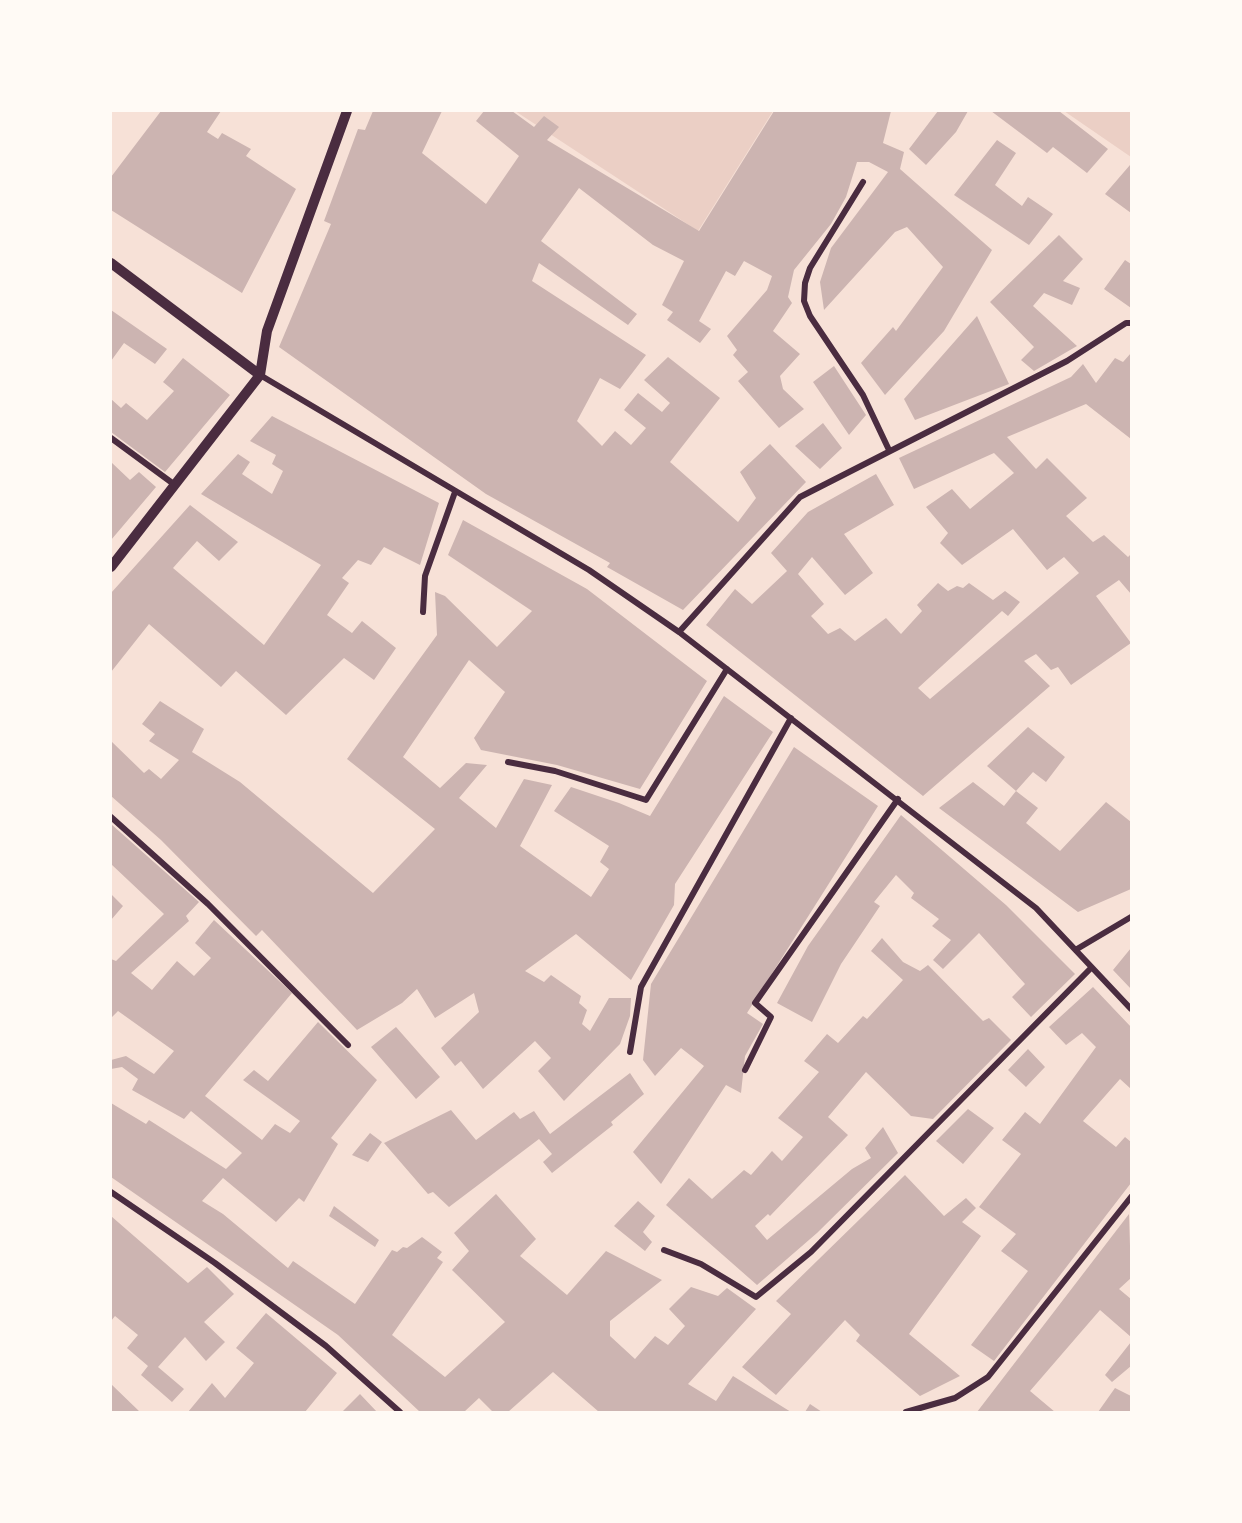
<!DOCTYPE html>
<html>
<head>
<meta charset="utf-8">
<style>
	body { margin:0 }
	#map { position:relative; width:1242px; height:1523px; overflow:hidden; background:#f7e1d7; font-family:Cabin,sans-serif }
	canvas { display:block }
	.frame { position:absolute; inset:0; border:112px solid #fffaf5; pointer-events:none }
</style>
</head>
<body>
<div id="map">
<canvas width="1242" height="1523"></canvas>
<div class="frame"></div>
</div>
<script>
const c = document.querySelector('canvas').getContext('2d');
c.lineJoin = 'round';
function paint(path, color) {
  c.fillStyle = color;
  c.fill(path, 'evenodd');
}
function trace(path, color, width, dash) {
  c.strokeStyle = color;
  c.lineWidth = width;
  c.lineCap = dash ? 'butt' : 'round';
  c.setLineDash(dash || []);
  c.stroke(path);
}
paint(new Path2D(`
	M515 111H773L698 231Z
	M1064 111H1131V157Z`), '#ebcfc5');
paint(new Path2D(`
	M161 111H221L207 132 218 139 222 133 251 149 246 156 296 189 242 293 111 210V177Z
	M373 111H442L422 153 486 204 519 156 476 121 484 111H512L534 127 544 116 559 127 547 140 699 231 774 111H891L883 143 904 152 900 169 992 250 944 331 885 395 861 363 893 327 896 331 943 267 907 227 895 232 824 310 820 282 831 248 888 172 869 162H857L846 197 831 224 794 270 788 297 792 303 773 331 800 354 780 376 783 389 804 409 779 428 738 381 748 372 733 355 737 350 727 336 767 290 772 276 744 261 735 276 726 271 699 321 711 329 700 343 667 320 673 312 662 305 684 261 653 245 579 188 541 241 637 314 628 325 539 263 532 281 646 355 620 389 600 378 577 421 602 446 615 431 631 445 646 428 624 410 638 393 662 412 670 403 644 380 668 357 720 398 670 462 738 522 756 498 740 472 770 444 806 482 683 610 607 567 610 563 486 494 279 347 331 224 324 221 358 129 365 130Z
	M938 111H968L956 132 926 165 909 149Z
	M991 111H1059L1108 149 1087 173 1053 147 1047 153Z
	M997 140 1016 153 995 185 1022 206 1028 197 1053 214 1029 245 954 195Z
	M1130 165 1131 166V213L1105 194Z
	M1059 235 1083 259 1063 281 1080 288 1072 305 1044 293 1033 306 1077 346 1034 371 1021 360 1034 347 990 302Z
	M1125 260 1131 264V308L1104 289Z
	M111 310 167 349 155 364 124 343 111 361Z
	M977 316 1009 384 915 420 904 399Z
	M1131 353V439L1086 404 1007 437 1036 469 1047 458 1087 498 1066 516 1093 542 1104 535 1128 557 1131 554V594L1119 580 1096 596 1131 643 1071 685 1058 667 1051 670 1036 654 1024 661 1050 686 923 796 706 625 735 589 752 604 787 571 771 553 808 512 876 474 894 505 844 534 873 573 845 595 812 557 798 574 824 604 811 616 828 634 840 628 855 641 886 618 901 634 922 611 917 605 938 583 948 591 957 586 963 588 969 583 993 600 1005 591 1020 602 1008 616 1002 611 918 688 930 699 1079 573 1064 557 1047 570 1013 529 962 565 940 543 948 533 926 507 952 489 970 509 1014 473 994 453 914 489 899 458 1071 377 1083 364 1096 383 1115 358 1123 362Z
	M183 358 230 395 165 472 111 432V399L121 408 126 403 147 420 174 391 163 382Z
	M834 366 866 415 849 435 813 382Z
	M272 416 439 503 420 565 384 547 371 565 358 560 342 578 349 583 327 615 352 633 362 621 396 648 374 680 344 658 286 715 236 671 221 687 149 624 111 672V593L190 505 238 542 219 561 197 541 173 568 264 645 321 565 201 494 238 454 250 462 242 474 272 494 283 471 272 464 276 455 250 441Z
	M823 423 842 448 820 469 795 446Z
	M111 462 130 480 139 472 156 487 111 540Z
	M463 520 587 589 707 681 640 789 557 765 481 750 474 738 505 692 469 660 403 757 440 788 466 763 487 765 459 798 496 828 524 779 552 785 520 846 591 897 609 869 600 862 609 846 554 811 571 787 619 803 650 816 724 696 773 732 675 884 674 905 631 980 576 934 525 971 544 982 551 975 581 996 579 1003 587 1010 582 1024 590 1031 609 998H631L630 1016 620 1044 564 1101 538 1071 551 1058 535 1041 483 1089 461 1061 455 1066 441 1048 479 1012 474 993 435 1018 417 989 402 1003 357 1030 262 930 256 936 161 840 111 796V741L144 773 149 769 161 779 179 760 149 741 155 734 142 724 160 701 204 729 192 752 240 782 373 893 435 829 347 759 437 635 435 592 445 596 497 647 532 611 448 555Z
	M1028 727 1065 757 1046 782 1033 772 1016 791 1038 808 1026 823 1060 851 1106 802 1131 822V889L1078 912 939 808 973 782 1004 806 1016 791 987 766Z
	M794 747 878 806 747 1013 763 1024 745 1056 741 1093 726 1085 661 1184 633 1152 704 1066 681 1048 655 1076 643 1060 651 984Z
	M901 815 1006 905 1075 974 1031 1017 1012 997 1025 984 979 933 943 969 933 960 951 940 932 926 939 919 911 898 914 893 896 875 874 902 880 906 841 964 812 1022 777 1003 808 946Z
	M111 824 199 902 186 916 189 921 131 973 152 990 177 961 194 976 211 958 195 943 214 920 292 993 205 1096 262 1140 275 1124 290 1133 300 1121 243 1080 254 1070 268 1081 318 1022 377 1080 331 1138 338 1144 304 1202 299 1198 276 1222 223 1178 202 1201 223 1214 288 1268 293 1261 355 1304 392 1250 397 1252 403 1247 407 1248 422 1237 442 1252 437 1258 443 1262 392 1335 445 1377 505 1322 452 1270 469 1251 454 1233 496 1194 536 1239 520 1256 567 1295 606 1251 662 1280 610 1321V1336L635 1359 655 1336 668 1345 685 1326 669 1309 691 1287 718 1296 727 1288 756 1309 688 1384 716 1401 733 1376 791 1412H599L553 1372 508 1412H493L479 1398 464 1412H420L338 1335 111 1177V1103L146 1124 149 1120 226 1169 242 1153 191 1111 184 1119 132 1090 138 1079 122 1067 111 1069V1060L126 1056 154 1074 174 1051 118 1011 111 1018V959L116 961 164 914 111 864Z
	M111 894 123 906 111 920Z
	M882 938 903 962 920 971 928 965 983 1021 989 1018 1011 1040 933 1119 911 1116 866 1072 828 1117 848 1135 770 1216 768 1214 755 1226 767 1240 852 1169 871 1158 865 1148 883 1127 898 1153 817 1233 757 1285 666 1205 689 1178 712 1199 744 1170 751 1175 772 1151 782 1161 803 1137 778 1118 819 1072 804 1061 827 1034 838 1043 863 1016 867 1019 903 980 871 951Z
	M1131 948V989L1113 970Z
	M1093 987 1131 1027V1089L1120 1079 1083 1121 1116 1147 1125 1137 1131 1142V1183L994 1361 971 1345 1028 1271 1001 1251 1016 1234 979 1207 1021 1154 1002 1140 1025 1112 1040 1124 1096 1047 1082 1033 1066 1045 1049 1027Z
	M396 1027 440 1077 416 1099 371 1047Z
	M1028 1049 1045 1067 1026 1087 1008 1070Z
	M630 1073 644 1094 611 1122 613 1125 552 1173 543 1162 552 1154 539 1139 449 1207 433 1192 428 1194 384 1143 451 1110 476 1140 514 1112 520 1119 534 1111 550 1134Z
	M968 1109 994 1128 963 1164 936 1141Z
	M370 1133 382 1142 368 1162 352 1155Z
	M905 1175 944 1216 966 1198 976 1208 962 1222 981 1236 909 1334 960 1376 920 1396 856 1341 860 1335 845 1320 776 1395 742 1367 791 1314 776 1301Z
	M638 1201 655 1216 643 1232 652 1242 645 1251 614 1226Z
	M334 1206 379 1240 375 1247 329 1216Z
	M1129 1214 1131 1278 1119 1289 1131 1299V1337L1100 1310 1030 1391 1055 1412H977Z
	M111 1216 188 1283 207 1267 234 1294 204 1322 225 1342 206 1361 185 1337 158 1367 184 1389 172 1402 141 1375 148 1366 127 1348 138 1335 115 1316 111 1321Z
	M266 1313 337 1373 305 1412H188L212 1383 225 1398 254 1363 236 1348Z
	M1131 1342V1366L1112 1382 1105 1375Z
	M111 1384 140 1412H111Z
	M1115 1388 1131 1396V1412H1098Z
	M360 1394 377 1412H342Z
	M810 1404 822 1412H805Z`), '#ccb4b1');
trace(new Path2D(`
	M863 182 810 268 805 283 804 301 810 316 863 395 889 450
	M260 375 589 570 679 632 1036 908 1131 1009
	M111 438 175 485
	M423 612 425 576 455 492
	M679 632 800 497 1067 361 1126 323H1131
	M508 762 555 771 646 800 727 669
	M111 817 208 904 348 1045
	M1077 949 1131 917
	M630 1052 641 987 791 718
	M745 1070 771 1017 755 1003 898 799
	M111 1192 215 1263 326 1346 400 1412
	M664 1250 701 1264 756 1297 811 1252 1091 968
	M906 1412 955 1398 988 1377 1131 1197`), '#4a2c40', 6);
trace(new Path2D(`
	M111 263 260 375
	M111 567 260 375 267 331 347 111`), '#4a2c40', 10);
</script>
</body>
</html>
